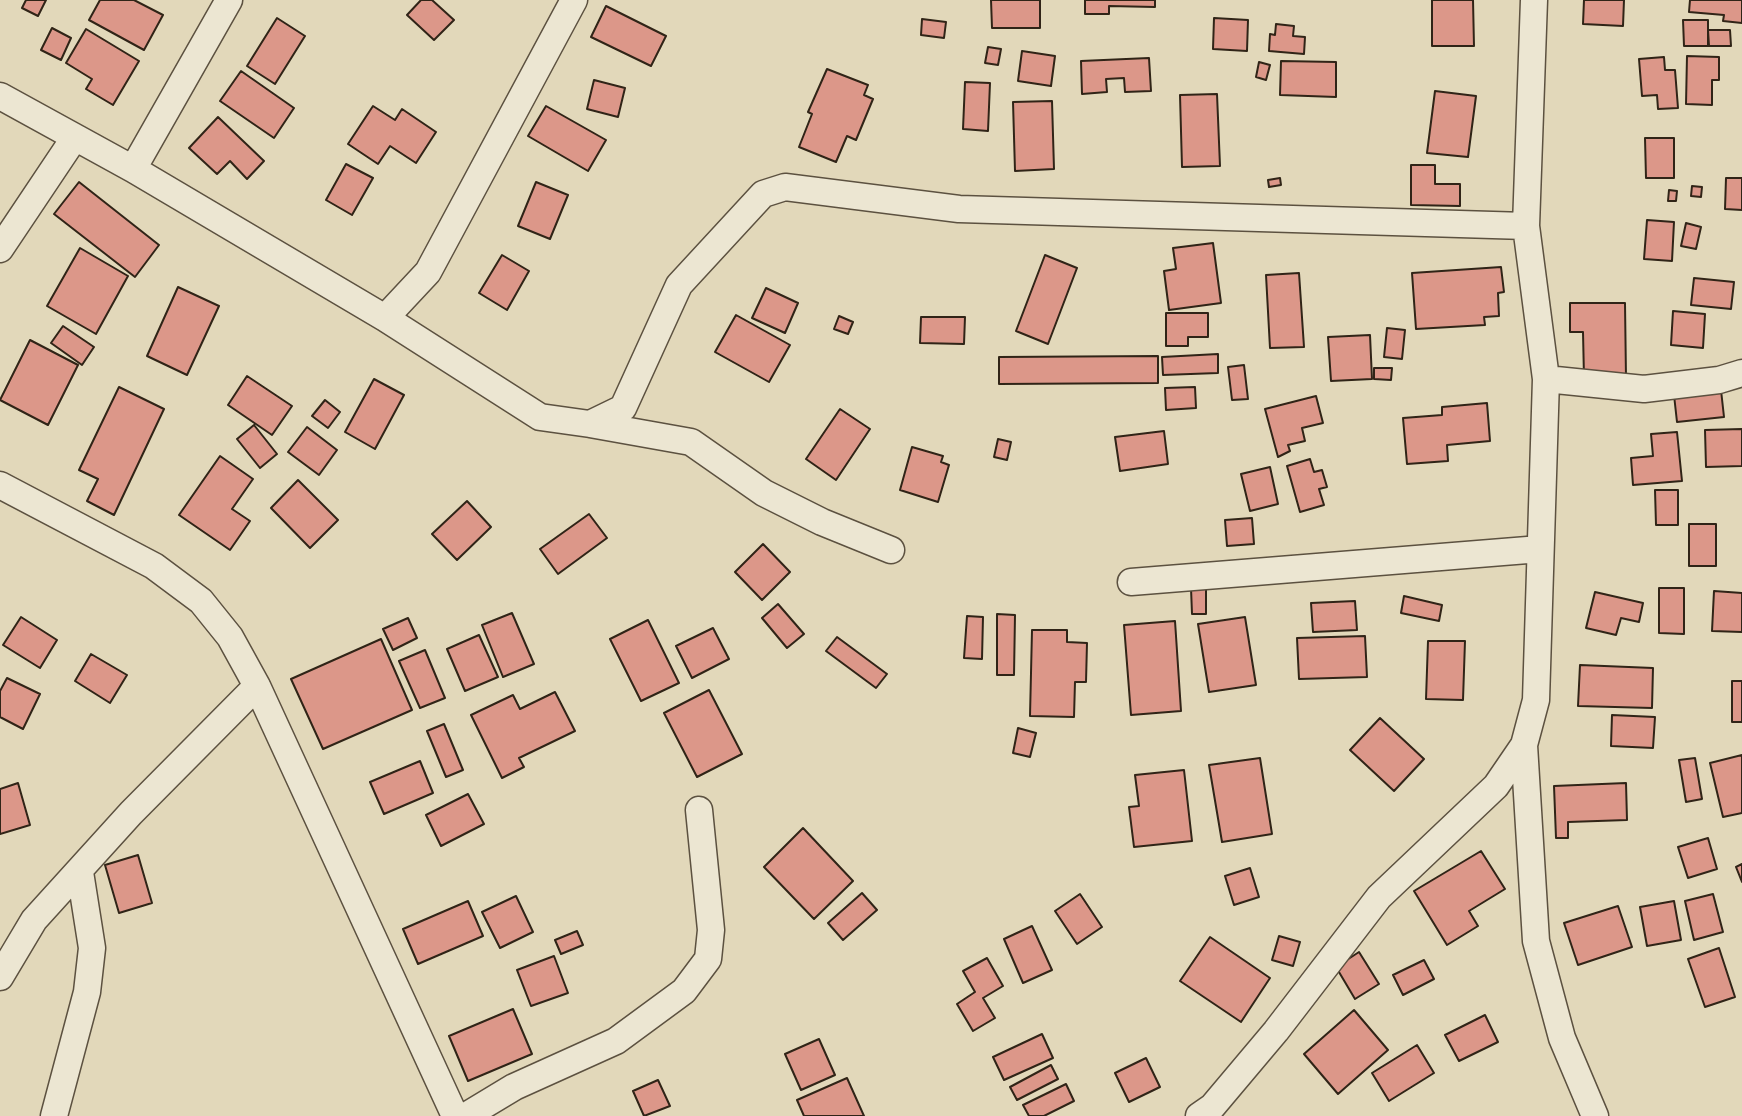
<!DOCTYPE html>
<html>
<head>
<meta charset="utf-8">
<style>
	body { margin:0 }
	canvas { display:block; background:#e2d8ba }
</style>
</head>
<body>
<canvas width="1742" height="1116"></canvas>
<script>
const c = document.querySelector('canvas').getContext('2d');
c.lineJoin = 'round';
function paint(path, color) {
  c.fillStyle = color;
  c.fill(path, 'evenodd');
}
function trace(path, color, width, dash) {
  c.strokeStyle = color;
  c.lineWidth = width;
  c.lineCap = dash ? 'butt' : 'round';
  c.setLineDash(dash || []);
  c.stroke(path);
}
const building = new Path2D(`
	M26 0H46L38 16 22 8Z
	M100 0H134L163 15 144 50 89 20Z
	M421 0H432L454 20 434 40 407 15Z
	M991 0H1040V28H992Z
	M1085 0H1155V7L1109 6V14H1085Z
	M1432 0H1473L1474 46H1432Z
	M1584 0H1624L1623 26 1583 24Z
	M1690 0H1742V23L1723 21 1724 15 1689 12Z
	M606 6 666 36 651 66 591 37Z
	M277 18 305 36 275 84 247 66Z
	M1214 18 1248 20 1247 51 1213 49Z
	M922 19 946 22 944 38 921 35Z
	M1683 20H1708V46H1684Z
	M1276 24 1294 26 1293 36 1305 37 1304 54 1269 51 1270 34 1275 35Z
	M52 28 71 38 61 60 41 50Z
	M86 29 139 61 113 105 86 89 92 79 66 63Z
	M1708 30H1730L1731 46H1709Z
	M988 47 1001 49 998 65 985 63Z
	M1022 51 1055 56 1051 86 1018 81Z
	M1687 56 1719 57V80H1712V105L1686 104Z
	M1664 57 1665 70H1675L1678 108 1658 109 1657 95 1642 96 1639 59Z
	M1149 58 1151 91 1125 92 1124 78 1106 79 1107 92 1082 94 1081 61Z
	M1281 61 1336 62V97L1280 95Z
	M1259 62 1270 65 1266 80 1256 77Z
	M827 69 868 85 864 95 873 99 856 140 847 136 836 162 799 147 812 114 808 112Z
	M241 71 294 108 274 138 220 101Z
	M594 80 625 88 618 117 587 109Z
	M965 82 990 83 988 131 963 129Z
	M1435 91 1476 96 1468 157 1427 153Z
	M1217 94 1220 166 1182 167 1180 95Z
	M1052 101 1054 169 1015 171 1013 102Z
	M373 106 395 120 402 109 436 132 416 163 390 146 378 164 348 144Z
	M546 106 606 140 588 171 528 136Z
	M218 117 264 161 247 179 230 161 217 174 189 148Z
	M1645 138H1674V178H1646Z
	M346 164 373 178 352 215 326 200Z
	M1411 165H1435V184H1460V206L1411 205Z
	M1280 178 1281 185 1269 187 1268 180Z
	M1726 178H1742V210L1725 209Z
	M79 182 159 245 135 277 54 214Z
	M536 182 568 195 550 239 518 226Z
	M1692 186 1702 187 1701 197 1691 196Z
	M1669 190 1677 191 1676 201H1668Z
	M1647 220 1674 222 1672 261 1644 259Z
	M1686 223 1701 227 1696 249 1681 246Z
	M1213 243 1221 303 1169 310 1164 271 1176 269 1173 248Z
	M80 248 128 276 96 334 47 306Z
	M502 255 529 271 507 310 479 293Z
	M1045 255 1077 268 1048 344 1016 331Z
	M1501 267 1504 292 1498 293 1499 316 1484 317 1485 325 1416 329 1412 273Z
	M1299 273 1304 347 1270 348 1266 275Z
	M1694 278 1734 282 1731 309 1691 305Z
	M178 287 219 306 187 375 147 356Z
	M766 288 798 303 785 333 752 318Z
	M1570 303H1625L1626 378H1584L1583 332H1570Z
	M1673 311 1705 314 1703 348 1671 345Z
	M1166 313H1208V337H1188V346H1166Z
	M736 315 790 345 769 382 715 352Z
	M839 316 853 322 848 334 834 329Z
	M921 317H965L964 344 920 343Z
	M63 326 94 347 82 365 51 343Z
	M1387 328 1405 330 1402 359 1384 357Z
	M1370 335 1372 379 1331 381 1328 337Z
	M30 340 78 365 48 425 0 400Z
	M1218 354V373L1163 375 1162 357Z
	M1158 356V383L999 384V357Z
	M1244 365 1248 399 1232 400 1228 367Z
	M1374 368H1392L1391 380 1374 379Z
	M247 376 292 406 272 435 228 405Z
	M374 379 404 395 375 449 345 432Z
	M119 387 164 409 114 515 87 501 98 479 79 470Z
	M1195 387 1196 408 1166 410 1165 388Z
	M1721 390 1724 417 1677 422 1674 395Z
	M1316 396 1323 423 1302 428 1305 441 1288 445 1290 451 1278 457 1265 409Z
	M325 400 340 412 328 428 312 416Z
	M1487 403 1490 441 1447 445 1448 461 1407 464 1403 418 1442 415V407Z
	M840 409 870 429 836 480 806 459Z
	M254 425 277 454 260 468 237 439Z
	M307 427 337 450 319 475 288 452Z
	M1742 429V466L1706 467 1705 430Z
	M1164 431 1168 464 1120 471 1115 437Z
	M1677 432 1682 481 1633 485 1631 458 1653 456 1651 434Z
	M998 439 1011 442 1007 460 994 457Z
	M912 447 943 456 941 462 949 465 938 502 900 490Z
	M220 456 253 479 232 509 250 521 230 550 179 515Z
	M1310 459 1314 472 1322 470 1327 487 1319 489 1324 505 1300 512 1287 466Z
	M1270 467 1278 504 1250 511 1241 474Z
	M298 480 338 520 310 548 271 508Z
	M1655 490H1678V525H1656Z
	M467 501 491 527 457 560 432 534Z
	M589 514 607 538 558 574 540 549Z
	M1252 518 1254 544 1227 546 1225 520Z
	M1689 524H1716V566H1689Z
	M763 544 790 572 762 600 735 572Z
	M1191 588H1206V614H1192Z
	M1659 588H1684V634L1659 633Z
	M1714 591 1742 593V632L1712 631Z
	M1595 592 1643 603 1639 622 1621 618 1616 635 1586 628Z
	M1404 596 1442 605 1439 621 1401 613Z
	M1355 601 1357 630 1313 632 1311 603Z
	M778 604 804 634 787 648 762 618Z
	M512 613 534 664 503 677 482 625Z
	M997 614 1015 615 1014 675H997Z
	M967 616 983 617 982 659 964 658Z
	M21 617 57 640 40 668 3 645Z
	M1245 617 1256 685 1209 692 1198 624Z
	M408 618 417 638 393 650 383 629Z
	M648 620 679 683 641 701 610 639Z
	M1175 621 1181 711 1131 715 1124 625Z
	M713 628 729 659 692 678 676 646Z
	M1032 630H1067V642L1087 643 1086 682H1075L1074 717 1030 716Z
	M479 635 498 677 465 691 447 649Z
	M1365 636 1367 677 1299 679 1297 638Z
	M837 637 887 674 876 688 826 651Z
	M381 639 412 710 323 749 291 679Z
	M1428 641H1465L1463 700 1426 699Z
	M425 650 445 698 420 708 399 661Z
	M91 654 127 675 110 703 75 681Z
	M1580 665 1653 668 1652 708 1578 706Z
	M7 678 40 694 23 729 0 717V691Z
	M1732 681H1742V722H1732Z
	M709 690 742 754 697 777 664 713Z
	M555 692 575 731 519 758 524 767 502 778 471 715 513 695 520 709Z
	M1612 715 1655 717 1653 748 1611 746Z
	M1380 718 1424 759 1394 791 1350 750Z
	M444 724 463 770 446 777 427 731Z
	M1018 728 1036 733 1030 757 1013 753Z
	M1742 755V813L1723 817 1710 763Z
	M1260 758 1272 834 1222 842 1209 765Z
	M1695 758 1702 799 1686 802 1679 760Z
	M420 761 433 793 384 814 370 782Z
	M1184 770 1192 841 1134 847 1129 807 1139 806 1135 775Z
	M18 783 30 825 0 834V789Z
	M1626 783 1627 820 1568 822V838H1556L1554 786Z
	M468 794 484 824 441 846 426 815Z
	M803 828 853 881 814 919 764 867Z
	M1708 838 1717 869 1688 878 1678 847Z
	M1481 851 1505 889 1469 911 1478 926 1447 945 1414 891Z
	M138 855 152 903 119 913 105 865Z
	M1742 864V882L1736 867Z
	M1250 868 1259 897 1234 905 1225 876Z
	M862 893 877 910 843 940 828 923Z
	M1080 894 1102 927 1077 944 1055 911Z
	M1713 894 1723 932 1694 940 1685 901Z
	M516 896 533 932 500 948 482 912Z
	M468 901 483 936 418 964 403 929Z
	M1674 901 1681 940 1647 946 1640 907Z
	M1618 906 1632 947 1578 965 1564 923Z
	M1032 926 1052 970 1023 983 1004 939Z
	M577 931 583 945 561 954 555 940Z
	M1279 936 1300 942 1293 966 1272 960Z
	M1210 937 1270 978 1241 1022 1180 981Z
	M1719 948 1735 997 1705 1007 1688 959Z
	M1359 952 1379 984 1355 999 1336 967Z
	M554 956 568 993 531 1006 517 970Z
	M987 958 1003 986 983 998 995 1018 973 1031 957 1004 975 992 963 971Z
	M1424 960 1434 979 1403 995 1393 975Z
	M513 1009 532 1054 468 1081 449 1036Z
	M1354 1010 1388 1050 1338 1094 1304 1054Z
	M1485 1015 1498 1042 1459 1061 1445 1035Z
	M1042 1034 1053 1058 1004 1080 993 1057Z
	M819 1039 835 1075 801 1090 785 1054Z
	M1417 1045 1434 1073 1389 1101 1372 1073Z
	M1146 1058 1160 1087 1129 1102 1115 1073Z
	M1051 1065 1058 1079 1017 1100 1010 1087Z
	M847 1078 864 1116H804L797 1100Z
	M658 1080 670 1106 644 1116 633 1091Z
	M1066 1084 1074 1101 1044 1116H1029L1023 1105Z`);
paint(building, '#dc9789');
trace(building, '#302417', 2);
const minor = new Path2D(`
	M0 96 133 169 385 318 428 272 574 0
	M133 169 229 0
	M0 249 75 137
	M385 318 540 417 590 424 623 408 679 285 763 194 785 187 959 209 1526 226
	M1546 379 1644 389 1719 380 1742 373
	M590 424 691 442 764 493 822 522 891 550
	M0 485 154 566 201 601 230 637 257 686 455 1116
	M1131 582 1540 549
	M1524 745 1536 941 1562 1038 1595 1116
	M0 977 34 920 131 813 257 686
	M54 1116 87 992 92 948 80 872
	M466 1116 514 1087 616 1041 684 991 708 959 711 930 699 810
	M1199 1116 1212 1107 1276 1031 1379 897 1496 786 1524 745 1536 700 1546 379 1526 226 1534 0`);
trace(minor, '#5c5140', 29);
trace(minor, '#ece6d2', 26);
</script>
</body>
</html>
